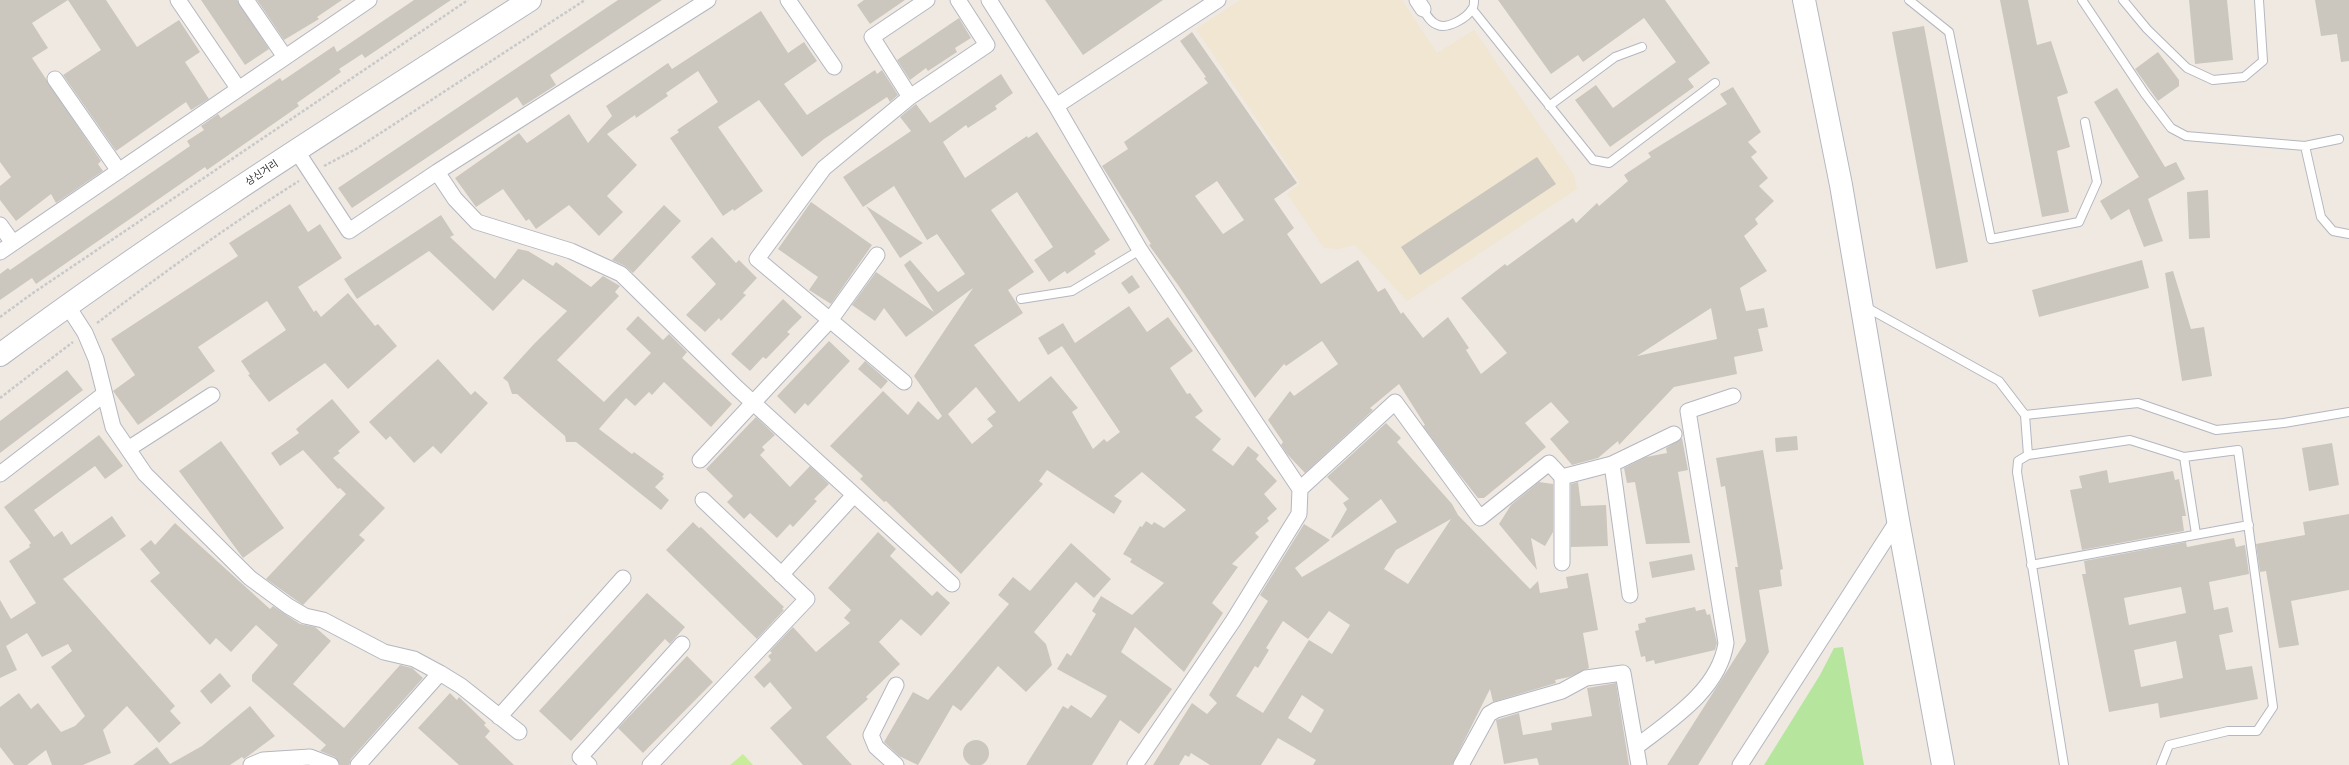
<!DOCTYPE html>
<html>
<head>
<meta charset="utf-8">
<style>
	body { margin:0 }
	canvas { display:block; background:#efe9e1 }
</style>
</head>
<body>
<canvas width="2349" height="765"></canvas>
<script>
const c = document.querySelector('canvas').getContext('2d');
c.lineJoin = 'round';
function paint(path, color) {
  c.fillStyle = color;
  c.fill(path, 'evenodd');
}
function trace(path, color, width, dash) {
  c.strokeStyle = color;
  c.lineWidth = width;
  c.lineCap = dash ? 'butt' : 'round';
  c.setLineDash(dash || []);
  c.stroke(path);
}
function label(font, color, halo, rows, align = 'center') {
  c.font = font + ' "Noto Sans","Noto Sans KR",sans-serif';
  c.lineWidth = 4;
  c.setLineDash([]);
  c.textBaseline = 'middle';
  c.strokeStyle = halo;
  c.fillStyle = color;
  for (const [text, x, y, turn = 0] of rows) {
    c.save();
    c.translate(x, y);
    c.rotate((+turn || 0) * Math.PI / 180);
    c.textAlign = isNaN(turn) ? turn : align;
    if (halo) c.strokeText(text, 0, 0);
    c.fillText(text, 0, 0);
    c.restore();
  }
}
paint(new Path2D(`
	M1240 0H1402L1437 53 1474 30 1574 175 1577 189 1407 301 1355 245 1339 249 1324 248 1287 194 1300 183 1196 29Z`), '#f0e6d1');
paint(new Path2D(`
	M1843 647 1864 765H1764L1820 675 1834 648Z`), '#b6e59e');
paint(new Path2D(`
	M743 754 753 765H730Z`), '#c9ec9a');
paint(new Path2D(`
	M0 0H106L137 47 179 20 200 52 185 62 209 99 191 110 186 102 116 151 63 75 101 50 68 0 32 23 48 48 32 58 101 161 98 164 103 171 56 203 51 194 16 221 0 200V186L11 177 0 162Z
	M201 0H237L269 49 245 65Z
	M257 0H342L317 17 319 19 284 40Z
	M414 0H451L365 58 362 54 339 69 341 72 297 103 299 106 207 170 205 167 36 284 32 278 0 300V274L8 268 10 270 190 146 187 141 204 130 201 126 218 114 221 118 280 78 282 81 334 46 337 52Z
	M618 0H662L550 75 556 85 523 106 517 97 352 208 338 188Z
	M864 0H905L870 24 857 5Z
	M1045 0H1163L1083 55Z
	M1498 0H1665L1710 63 1688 79 1694 87 1610 147 1575 100 1596 85 1613 108 1676 62 1644 18 1583 62 1578 55 1551 74Z
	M2000 0H2028L2037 45 2051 41 2068 93 2057 97 2070 147 2057 151 2069 212 2042 217Z
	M2189 0H2227L2233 60 2195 64Z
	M2315 0H2349V61L2341 62 2337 34 2321 36Z
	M761 11 788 53 804 42 817 61 784 84 807 115 875 70 877 74 882 70 898 95 890 102 887 97 824 139 802 157 759 100 718 127 763 191 734 211 733 209 723 216 670 138 679 132 677 130 718 102 698 71 666 93 668 96 636 118 635 115 607 134 637 165 607 196 623 212 599 236 569 205 536 229 529 219 526 221 503 189 476 207 455 178 519 133 527 143 569 114 588 143 612 116 606 106 668 63 672 69Z
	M959 18 971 38 955 48 957 52 928 71 926 68 910 80 897 60Z
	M1924 26 1968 262 1936 269 1892 32Z
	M1192 32 1297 183 1274 199 1294 228 1287 234 1321 284 1358 260 1378 292 1385 288 1401 314 1403 312 1423 338 1448 317 1469 348 1466 350 1481 374 1507 353 1461 298 1505 264 1507 266 1573 218 1576 223 1597 203 1599 206 1628 181 1624 175 1651 157 1648 153 1727 104 1720 94 1733 87 1761 132 1748 142 1757 152 1751 157 1768 178 1759 186 1774 201 1755 219 1758 224 1744 236 1767 271 1740 288 1746 311 1764 308 1768 327 1758 329 1763 351 1734 357 1737 374 1674 387 1619 445 1618 441 1598 458 1572 465 1550 439 1569 422 1551 402 1525 423 1546 447 1484 498H1478L1455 469 1423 426 1425 425 1399 384 1370 408 1373 410 1305 473 1287 454 1281 445 1283 442 1268 420 1290 391 1294 396 1338 364 1322 341 1286 366 1284 364 1255 398 1178 285 1149 245 1151 244 1102 166 1128 149 1124 142 1208 83 1204 78 1206 77 1180 41ZM1217 181 1244 220 1223 234 1195 196ZM1711 308 1717 339 1637 356Z
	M2158 52 2179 80V86L2158 101 2135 69Z
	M1001 74 1013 93 995 106 997 109 968 128 966 125 943 142 965 178 1027 136 1028 138 1037 132 1110 240 1094 251 1096 254 1067 274 1065 271 1049 282 1034 260 1053 247 1017 192 991 210 1034 272 1008 290 1023 313 974 345 1019 402 1051 376 1078 408 1072 412 1093 449 1104 439 1107 442 1120 432 1062 346 1048 355 1038 338 1063 323 1075 343 1129 306 1147 332 1168 317 1193 351 1170 368 1187 394 1190 393 1203 411 1195 417 1221 439 1212 450 1233 466 1248 446 1259 455 1256 459 1277 481 1264 494 1277 509 1267 518 1269 521 1255 533 1259 537 1232 564 1238 567 1212 603 1223 613 1184 672 1135 627 1121 652 1172 689 1139 734 1120 720 1092 765H1026L1063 706 1068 709 1071 705 1091 718 1107 696 1057 669 1067 653 1071 656 1096 614 1092 611 1101 596 1132 615 1164 583 1130 562 1132 559 1123 554 1140 526 1142 527 1146 521 1152 525 1154 522 1164 528 1186 510 1142 472 1114 496 1122 501 1114 514 1047 470 1039 481 1043 484 961 574 886 501 884 502 860 479 863 476 830 446 883 391 908 415 918 401 938 420 942 416 914 376 973 288 906 337 884 308 875 321 852 305 876 272 934 312 904 265 910 260 938 292 965 274 937 234 927 240 894 186 863 207 843 177 911 131 900 117 916 104 930 123ZM976 387 996 412 987 419 993 426 972 444 948 414Z
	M2117 88 2165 167 2176 162 2185 179 2148 199 2163 241 2144 247 2129 209 2111 220 2100 201 2139 177 2094 102Z
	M1537 157 1556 184 1420 275 1401 247Z
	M2208 190 2210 238 2189 239 2187 192Z
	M811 202 872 245 831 304 809 290 818 277 778 249Z
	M290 204 308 232 320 224 342 258 298 287 314 312 316 310 321 317 348 293 375 326 378 324 397 346 348 389 325 363 269 402 248 375 250 374 241 361 286 330 267 301 198 347 215 371 138 425 113 391 135 375 111 339 238 256 229 243Z
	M664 205 681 221 633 273 625 266 612 260Z
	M866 206 923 243 900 258Z
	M441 215 454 235 450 237 495 279 518 249 528 251 553 266 556 262 591 287 603 276 620 286 615 292 619 296 557 360 604 402 651 353 626 329 638 316 663 340 669 334 687 352 682 358 732 404 711 427 664 382 652 395 649 392 635 406 626 398 599 429 632 454 634 452 664 474 662 477 664 478 655 487 669 500 661 510 576 442H566L565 436 535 410 517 394H512L508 382 503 378 534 344 567 311 523 279 493 311 429 251 357 299 344 279Z
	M712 237 736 263 739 260 757 278 743 293 746 295 721 321 719 318 705 332 686 315 716 284 691 257Z
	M2142 260 2149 288 2039 317 2032 290Z
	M2173 271 2191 329 2204 327 2212 376 2182 381 2165 273Z
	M1132 275 1140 287 1129 294 1121 283Z
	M783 299 802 317 787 332 790 334 766 359 763 357 750 371 731 354Z
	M829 341 850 361 808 406 805 403 795 414 777 396Z
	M438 359 471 395 475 391 488 403 441 454 433 446 414 463 390 436 386 440 369 422Z
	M865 361 888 381 881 389 858 369Z
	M67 370 83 390 0 453V421Z
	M332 399 360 432 338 451 340 453 333 458 385 508 359 535 365 540 303 605 266 579 346 494 340 488 338 489 303 450 280 466 271 453 299 433 296 429Z
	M756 417 775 435 762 447 765 450 760 455 790 487 810 466 829 484 814 499 817 501 793 527 790 524 777 538 750 513 744 519 727 502 733 496 706 469Z
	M1386 423 1401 438 1397 442 1452 504 1458 515 1530 589 1538 581 1540 593 1568 588 1566 577 1588 573 1598 630 1583 633 1589 668 1569 677 1555 680 1556 683 1493 702 1490 689 1452 765H1313L1316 760 1278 738 1261 765H1210L1191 753 1189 757 1185 755 1179 765H1153L1192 703 1207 714 1217 703 1209 695 1268 601 1260 595 1304 524 1330 540 1295 568 1302 577 1397 522 1381 499 1332 538 1331 537 1347 509 1343 503 1349 499 1327 477ZM1451 519 1408 584 1384 569 1396 550ZM1329 611 1350 625 1332 654 1309 640 1263 713 1236 696 1255 666 1258 668 1269 650 1266 648 1283 621 1308 639ZM1302 695 1324 710 1311 733 1288 718Z
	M99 435 123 466 105 479 95 466 34 510 54 537 62 531 71 545 112 516 126 536 63 579 175 706 170 711 181 723 159 743 127 706 103 730 111 753 83 765H52L46 750 27 765H14L0 747V707L19 693 31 709 38 703 61 732 75 726 85 716 51 667 72 651 68 644 42 657 27 633 6 646 17 670 0 678V600L11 619 36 603 9 561 30 547 29 545 31 543 4 507Z
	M1797 436 1798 450 1776 452 1775 438Z
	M1682 438 1688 470 1678 472 1690 543 1646 544 1635 482 1627 483 1624 468 1646 457 1667 453 1666 448Z
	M221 441 284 528 243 558 179 471Z
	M2332 443 2339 485 2309 491 2302 448Z
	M1763 450 1783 569 1780 570 1782 586 1759 590 1769 652 1698 765H1667L1746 641 1735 567H1738L1725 486 1721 487 1716 458Z
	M2107 470 2109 483 2173 471 2175 480 2179 479 2186 516H2182L2184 531 2082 550 2070 490 2082 488 2079 476Z
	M1539 482 1553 484V532L1545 546 1531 538 1537 570 1499 524 1511 505Z
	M1578 482 1581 506 1606 505 1608 546 1571 547V484Z
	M2349 514V590L2291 601 2299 645 2279 648 2266 571 2260 572 2256 544 2305 535 2303 522Z
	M693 522 699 528 701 527 784 607 782 609 784 610 757 639 666 550Z
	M175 523 270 609 273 606 300 624 315 627 331 641 293 684 344 728 400 665 412 668 423 678 351 759 349 765H340L335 757 320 751 326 745 252 681V675L278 645 256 625 231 652 216 638 210 645 150 581 160 573 140 549 151 540 155 545Z
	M878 532 896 549 890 556 932 596 937 591 950 603 921 636 901 619 879 642 900 664 866 697 868 699 826 737 852 765H803L770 728 792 708 770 682 764 688 754 677 771 660 768 656 772 653 770 651 793 627 816 652 850 623 844 618 851 610 828 588Z
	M2234 538 2236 547 2245 545 2249 574 2209 582 2214 610 2228 607 2233 632 2219 635 2226 670 2252 666 2258 699 2160 718 2158 703 2109 712 2082 574H2086L2084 561 2186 542 2187 547ZM2181 587 2186 613 2129 625 2124 598ZM2176 641 2183 678 2141 687 2134 650Z
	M1071 543 1111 579 1094 598 1076 582 1034 632 1046 644 1052 665 1026 692 998 666 961 711 953 705 918 765 899 756 884 742 913 692 928 700 1009 604 998 595 1013 577 1030 591Z
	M1692 554 1695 570 1652 578 1649 562Z
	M647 593 685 627 670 644 665 639 571 741 539 711Z
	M1695 607 1696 611 1705 609 1707 615 1710 614 1717 643 1715 650 1655 664 1654 660 1646 662 1645 656 1641 657 1635 631 1639 630 1638 624 1646 622 1645 618Z
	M687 656 713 682 643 753 618 728Z
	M220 673 231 686 211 704 200 691Z
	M1616 683 1629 765H1539L1537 758 1504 764 1496 720 1519 713 1523 735 1552 730 1551 723 1592 716 1587 688Z
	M450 693 457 700 459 697 486 723 484 725 490 731 485 737 514 765H459L418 728Z
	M250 706 275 736 244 759 242 757 230 765H133L157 747 170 764 202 746Z
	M963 753a13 13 0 1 1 26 0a13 13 0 1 1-26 0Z`), '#cbc7bf');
const lane = new Path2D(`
	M1909 0 1949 32 1991 239 2079 222 2097 182 2085 122
	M2082 0 2145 94 2171 128 2186 136 2305 146 2339 139
	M2123 0 2147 29 2187 68 2213 80 2244 77 2263 61 2259 0
	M1423 9C1427 16 1431 23 1438 25 1448 29 1467 18 1472 9 1474 7 1474 3 1474 0
	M1472 9 1593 160 1609 163 1715 83
	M1549 106 1615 57 1642 47
	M2305 146 2321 217 2333 231 2349 234
	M1021 299 1072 291 1140 250
	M1864 306 1999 381 2025 415 2028 455 2018 461 2017 472 2064 765
	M2025 415 2138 403 2216 430 2284 423 2349 412
	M2028 455 2130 440 2184 457 2238 450 2273 707 2257 731H2228L2169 745 2161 765
	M2184 457 2196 534
	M2031 565 2249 525`);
const street = new Path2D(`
	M178 0 238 88
	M246 0 285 57
	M788 0 834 67
	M989 0 1056 106 1140 250 1300 489 1299 514 1233 621 1135 765
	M1417 0 1423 9
	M55 79 119 171
	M910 97 872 37 927 0
	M1056 106 1218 0
	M296 150 349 231 437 172 708 0
	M437 172 455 199 477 222 571 251 621 274 737 388 952 584
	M0 225 13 243
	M0 252 369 0
	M67 305 85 333 96 359 113 427 145 474 250 578 288 606 305 616 323 620 384 652 414 659 440 673 461 686 519 732
	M904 382 757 259 824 168 910 97 987 45 958 0
	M128 449 212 395
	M700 460 831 319 877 255
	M1612 464 1630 595
	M0 474 103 395
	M1300 489 1395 402 1480 518 1549 463 1562 477 1612 464 1674 434
	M1562 563V477
	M781 575 854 495
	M499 717 623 578
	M1636 747C1671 720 1719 690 1726 643L1688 411 1733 396
	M251 765 263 760 310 757 331 765
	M358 765 440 673
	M589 765 580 757 682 644
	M650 765 807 599 703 500
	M896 765 876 747 871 735 896 685
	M1461 765 1489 714 1496 710 1562 691 1586 678 1623 673 1639 765
	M1740 765 1898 520`);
const secondary = new Path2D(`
	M1804 0 1841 185 1898 520 1943 765
	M0 355C171 228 351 115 530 0`);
trace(lane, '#b4b7c1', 10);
trace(street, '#b4b7c1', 17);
trace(secondary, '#b4b7c1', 24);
trace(new Path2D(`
	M324 166 356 149 585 0
	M0 317 33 293 468 0
	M97 323C163 273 229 225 299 181
	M0 398 73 342`), '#c9c9c9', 2.5, [3, 2]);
trace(lane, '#fff', 8);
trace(street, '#fff', 15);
trace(secondary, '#fff', 22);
label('10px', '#2e2e2e', '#fff', [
	["상신거리",262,173,-34]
]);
</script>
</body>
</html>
